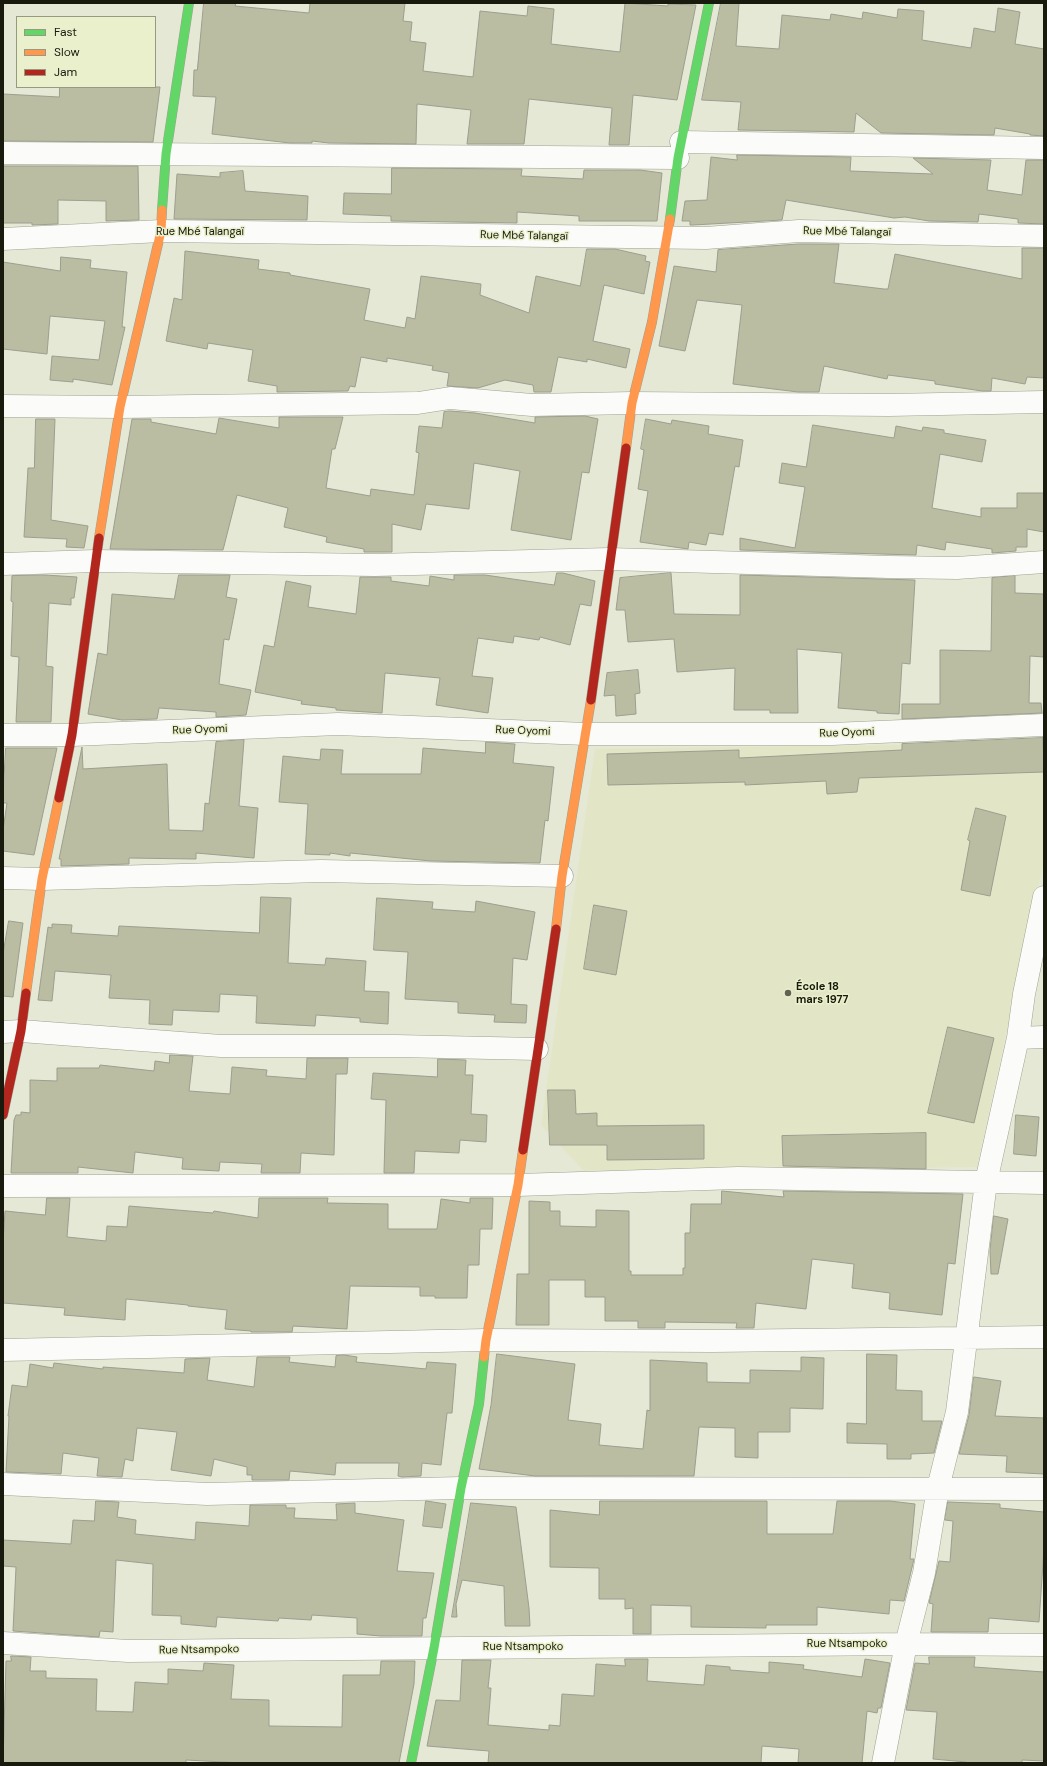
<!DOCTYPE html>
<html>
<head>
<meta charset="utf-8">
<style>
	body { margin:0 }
	#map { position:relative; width:1047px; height:1766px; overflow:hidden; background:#e5e8d4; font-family:"DM Sans",sans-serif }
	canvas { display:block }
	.frame { position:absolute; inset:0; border:4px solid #191a0e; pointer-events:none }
	.legend { position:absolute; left:16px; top:16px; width:140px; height:72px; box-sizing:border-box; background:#ebf0cc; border:1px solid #979a80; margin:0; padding:5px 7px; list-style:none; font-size:12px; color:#191a0e }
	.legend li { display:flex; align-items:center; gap:8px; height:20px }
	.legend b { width:20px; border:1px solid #979a80 }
</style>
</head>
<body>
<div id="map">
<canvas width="1047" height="1766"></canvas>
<div class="frame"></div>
<ul class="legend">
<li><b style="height:5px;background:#63d668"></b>Fast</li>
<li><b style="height:5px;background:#ff974d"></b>Slow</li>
<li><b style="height:5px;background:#b3261e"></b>Jam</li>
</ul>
</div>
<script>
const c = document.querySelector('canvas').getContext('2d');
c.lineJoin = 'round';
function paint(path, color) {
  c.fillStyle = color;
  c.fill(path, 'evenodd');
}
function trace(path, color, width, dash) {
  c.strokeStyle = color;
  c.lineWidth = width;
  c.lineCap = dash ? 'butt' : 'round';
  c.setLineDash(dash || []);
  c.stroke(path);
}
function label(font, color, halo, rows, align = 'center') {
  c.font = font + ' "DM Sans",sans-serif';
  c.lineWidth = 3;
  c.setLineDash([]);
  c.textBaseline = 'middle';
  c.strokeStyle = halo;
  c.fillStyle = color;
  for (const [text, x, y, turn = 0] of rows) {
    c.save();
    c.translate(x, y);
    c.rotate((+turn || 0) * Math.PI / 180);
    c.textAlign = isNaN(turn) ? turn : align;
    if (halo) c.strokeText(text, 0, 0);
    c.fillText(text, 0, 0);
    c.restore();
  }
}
paint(new Path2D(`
	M1044 743V861L977 1167 584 1171 541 1125 595 749Z`), '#e3e6c6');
const building = new Path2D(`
	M204 3H236L235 6 309 13 310 3H405L403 21 412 22 410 41 426 43 423 71 473 77 480 11 527 16 528 6 554 9 551 44 620 52 625 3 668 6V4L696 5 677 100 633 95 629 145H609L612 108 529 99 524 144H467L471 110 417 104 416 144 329 143 312 141V143H290L212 134 216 97 193 96 194 70H197Z
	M721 3H739L736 46 779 49 782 15 830 20 831 14 862 19 863 12 897 18 898 9 924 11 922 40 971 48 974 28 995 32 998 8 1020 12 1015 44 1044 49V136L1030 135V134L995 128 994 135 881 133 856 113 854 132 738 130 741 102 702 100Z
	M60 87H160L153 142 3 141V94L59 97Z
	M737 155 851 157 850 171 933 174 913 158 991 160 987 190 1022 195 1026 160H1044V224L1018 223V219L979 214 978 222 929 221 905 217 894 218 786 200 782 220 693 225H690V221H682L685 201 707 200 711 157 737 160Z
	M3 166H138L139 220 106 221V201L58 200V224L32 225V223H3Z
	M392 168 522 169 521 176 583 179 584 170H640L662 173 657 221H579V216L517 212V223L391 221V216L343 214 344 193 391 194Z
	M243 171 245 191 308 196 307 220 174 219 177 174 220 177V173Z
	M799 244H839L834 283 884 289H888L895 254 1022 279V248H1044V378L1027 377 1025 384 992 378 991 391H982L935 384V381L888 375 887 379 824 366 819 392H798L733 384 742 305 697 300 685 351 659 346 674 266 716 272 718 250Z
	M587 249H615L646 256 645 261 650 262 644 294 604 285 593 341 630 349 626 368 587 359V362L558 357 551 392H534L533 385 505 380 478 388 447 386 449 373 432 370 433 366 387 358V362L361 357 355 387 350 386 348 391 277 392V386L248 381 253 350 208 343 207 349 166 341 174 298 182 300 185 251 259 260 258 269 290 273V275L370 289 364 320 405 328 407 317 415 319 421 276 481 284 480 295 529 313 536 276 580 286Z
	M61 257 91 260 90 268 127 272 122 327H125L112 385 73 379V382L50 380 52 356 99 360 105 321 50 316 47 354 3 349V262L60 271Z
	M450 411 475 413 535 423V417L585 416 598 419 589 473 582 472 571 540 511 530 520 471 474 463 469 509 426 504 421 530 392 524V552H364V549L326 542 327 537 284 527 288 508 237 495 223 550 110 549 132 419H151V422L216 434 219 418 279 428V417H343L335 449H332L326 488 370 496 371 489 414 495 419 453 416 452 419 426 442 428 444 412Z
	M36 419H55L51 520 88 526 84 548 66 547 67 539 24 537 28 468H34Z
	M646 419 671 424 672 420 709 426 708 434 743 440 739 467 735 466 723 535 709 533 706 545 689 542 688 549 640 542 648 491 638 489 644 450 641 449Z
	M813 425 894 438 896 426 922 431 923 427 944 430V433L986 440 982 462 940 454 932 508 981 517V508H1017V493H1044V532L1027 529V547H1016V551L992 553V549L946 542 945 550 917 545 916 555 740 550V538L795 548 805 487 779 483 782 463 806 467Z
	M557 573H563L595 581 591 606 580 604 570 645 540 637 539 640 514 636 513 643 478 638 472 676 493 678 488 713 436 705 440 678 385 673 382 713 336 710V708L301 704 302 701 255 692 264 645 274 647 286 581 311 586 308 607 356 614 360 577H391V581L429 586 430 576 454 580V575H485L554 585Z
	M671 573 674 614 740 615V575L915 580 910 664 902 663 899 714 877 713V711L838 708 842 653 797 649 798 713H770V710H734L735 668 677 672 674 639 628 642 625 610H616L620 578Z
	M45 575 77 577 74 598H71V605L49 603 46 666 53 667 51 722H16L19 657 11 656 13 602 11 601 12 576Z
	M179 575H230L226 597 237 599 229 640 224 639 219 684 251 690 246 715 216 717V712L159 708 157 719 122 720 88 714 98 653 107 655 112 594 174 599Z
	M1015 576V593L1044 594V657L1030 656 1029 703H1041L1042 713 902 719V704H940V650L991 651 992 578Z
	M638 670 640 693 635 694 636 714 616 716 615 695 604 696 607 673Z
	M1043 738 1044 772 859 778 857 792 827 794 826 781 745 785V782L608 785 607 754 739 750V758L902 750V744Z
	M244 740 239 806 258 808 254 858 196 853V859L129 858V864L61 866V859H59L82 747 83 769 167 764 169 830 203 831 205 803 209 804 216 742Z
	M486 742 515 744 513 763 554 767 548 821 545 820 540 863 431 861 350 853V856L330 853V855L305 854 308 804 279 802 283 756 320 760 321 749 343 750 341 774H421L423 748 485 753Z
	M6 748H57L34 855 3 851V830L7 803H3Z
	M976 808 1006 816 990 896 961 890 970 841 968 840Z
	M261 897 291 898 288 963 325 965 326 958 366 961 364 991 389 992 388 1024 360 1022V1018L316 1015 315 1026 256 1023 257 996 220 994 219 1012 173 1010 172 1025 149 1024 150 1000 109 998 111 975 55 971 52 1001 38 1000 48 927 52 928V924L72 925 71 933 118 936 119 926 259 933Z
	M377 898 433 902 432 909 475 912 476 901 535 912 527 960 513 958 511 1004 527 1005 526 1023 494 1022 495 1015 458 1013V1002L405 999 408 952 374 950Z
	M594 905 627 911 616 975 584 969Z
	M9 921 23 923 13 997 3 996V954Z
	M948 1027 994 1038 974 1123 928 1113Z
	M170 1055 193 1056 189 1091 230 1094 232 1067 267 1070 266 1076 306 1079 307 1058H348L347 1074H336L334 1155 301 1153 300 1173H261L262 1164 220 1162 219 1171 182 1169 183 1158 135 1152 133 1173 78 1167V1173H11L14 1120 16 1115H21V1112L30 1113V1080L57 1081V1068H99L100 1065 154 1071 155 1061 169 1063Z
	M438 1059 466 1060 465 1075H473L471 1114 487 1115 486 1142 460 1140 459 1153 415 1151 414 1173H384L386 1100 371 1099 373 1073 437 1077Z
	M548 1090H575L576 1114 597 1113V1126L704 1125V1159L607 1160V1145H550Z
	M1016 1115 1039 1117 1036 1156 1014 1154Z
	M926 1133V1169L783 1166 782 1136Z
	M722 1191 784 1197 783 1191 963 1194 955 1264 948 1263 942 1315 889 1309 890 1293 852 1288 854 1264 812 1259 806 1309 756 1303 754 1328H736L737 1323 665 1322V1328H638V1321H605V1297H585V1280H549V1325H516L517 1274H529V1201L550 1202V1211H560V1226L596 1227V1210L629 1211V1271H631V1275H683V1268H685V1233H690L691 1204H721Z
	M47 1198H70L67 1237 106 1241 107 1226 127 1227 129 1206 213 1213 214 1211 258 1218 259 1198H328L327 1203 388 1204V1229H437L441 1199 470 1203V1198H493L492 1229H480L479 1265H468L467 1298H435V1296H420V1287L350 1286 347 1329 293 1326 292 1332H251V1331L225 1329 227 1310 188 1306V1305L126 1299 125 1320 64 1315 65 1308 3 1303V1242L5 1211 45 1215Z
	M994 1216 1008 1219 998 1274H991L990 1251Z
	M497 1354 575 1364 568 1420 601 1424 599 1445 643 1449 647 1410 650 1411V1360L707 1363V1382L750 1383V1370L801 1371V1357L824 1358 823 1409 790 1408V1432H758V1458L735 1457V1428L699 1427 694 1476H535L479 1469 491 1405Z
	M867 1354 897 1355 896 1390 922 1391V1421H942L934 1453 911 1454V1459H887V1444L847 1443V1423L866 1424Z
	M344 1355 357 1357 356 1362 426 1369 427 1362 456 1364 452 1413H447L441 1465 422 1463 421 1476 402 1477 398 1476 399 1463H336L335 1475 290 1471 289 1480H252V1475H247V1467L214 1459 211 1476 171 1470 177 1432 137 1428 133 1461 125 1459 122 1477 97 1476 99 1458 63 1453 61 1474 6 1472 9 1416H8L12 1385 27 1387 30 1364 53 1368 54 1363 103 1369V1367L184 1373 185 1359 210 1358 207 1380 254 1387 257 1357H290L289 1362 335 1367 336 1356Z
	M974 1377 1001 1381 995 1416 1044 1418V1474L1006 1472 1007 1456 959 1454 969 1415Z
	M96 1501 119 1502 117 1517 136 1520 135 1534 195 1540 196 1522 249 1526 250 1505H286V1508H295L294 1518 337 1520 336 1504 355 1503V1513L404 1520 397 1571 434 1573 426 1618H423L422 1636H381L357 1634V1618L312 1615 311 1620 279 1618 278 1621 217 1617 216 1627 181 1624V1616L152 1615 153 1564 116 1560 113 1632 100 1631 99 1637 13 1631 16 1567 3 1566V1540L71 1544 73 1520 94 1521Z
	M426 1501 446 1504 442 1528 423 1526Z
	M600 1501H767V1534H833L837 1501H890L915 1504 910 1559H914L904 1601 890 1600 889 1614 817 1607V1625H766V1628L691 1627V1606L651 1605V1634H633V1608L625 1609V1599H599V1568L550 1567V1510L599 1515Z
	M948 1502 1000 1504V1508L1044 1512V1549L1039 1622 989 1618 988 1632H931L933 1604 929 1603 939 1561 950 1562 953 1521 945 1520Z
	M471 1503 516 1507 529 1608 530 1626H505L504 1586 462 1580 456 1604 457 1617H452Z
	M11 1656 31 1657 30 1671H46V1678L97 1679 96 1711 133 1712 135 1682 168 1684V1669L203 1671 204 1663 234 1665 231 1699 269 1700V1726L342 1727 343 1675H380L381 1661H415L414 1684 399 1763H242L186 1760V1763H3L6 1661H11Z
	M929 1657H975L974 1667 1044 1672V1761L1022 1760V1763H966V1762L933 1759 937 1712 906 1710 915 1663 929 1664Z
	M625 1659H648L647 1681 704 1685 706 1665 730 1667V1670L769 1673V1662L804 1665 803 1669 862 1677 865 1659 890 1663 881 1708H878L877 1713 867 1711 862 1763H798L799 1749 762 1746 761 1763H488L489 1751 427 1746 436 1700 460 1701 462 1660H491L488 1688H491L488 1725 549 1730V1725L560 1726 562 1694 594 1696 596 1664 625 1666Z`);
paint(building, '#babda2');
trace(building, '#9c9e8f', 1);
const street = new Path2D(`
	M681 142 1044 148
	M3 153 678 158
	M3 239 161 231 706 238 799 231 1044 236
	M3 406 120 407 418 403 450 398 532 405 632 403 889 405 1044 402
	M3 564 95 561 375 565 609 559 889 567 957 568 1044 562
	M3 735H72L338 724 586 734H832L1044 725
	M3 878 42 879 321 871 562 876
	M3 1032 21 1031 221 1046H396L537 1049
	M1018 1038 1044 1037
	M3 1186 518 1185 738 1178 1044 1183
	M3 1350 486 1340 713 1341 1044 1337
	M3 1484 207 1494 461 1488 1044 1489
	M3 1643 128 1651 906 1644 1044 1645
	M883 1763 906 1644 924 1573 938 1488 957 1412 986 1182 1018 1038 1024 994 1044 897`);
const fast = new Path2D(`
	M162 210 166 154 189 3
	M670 219 678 158 709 3
	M411 1763 434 1648 461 1488 479 1404 484 1357`);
const slow = new Path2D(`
	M626 448 632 403 652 322 670 219
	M99 538 120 407 161 231 162 210
	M556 929 562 876 591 700
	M26 993 42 879 59 798
	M484 1357 486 1340 518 1185 523 1150`);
const jam = new Path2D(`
	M591 700 626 448
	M59 798 72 735 99 538
	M3 1115 21 1031 26 993
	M523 1150 556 929`);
trace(street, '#9fa091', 23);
trace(fast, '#9fa091', 10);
trace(slow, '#9fa091', 10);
trace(jam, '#9fa091', 10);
trace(street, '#fbfcf9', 22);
trace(fast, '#63d668', 9);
trace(slow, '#ff974d', 9);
trace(jam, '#b3261e', 9);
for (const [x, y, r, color] of [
	[788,993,4,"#606253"]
]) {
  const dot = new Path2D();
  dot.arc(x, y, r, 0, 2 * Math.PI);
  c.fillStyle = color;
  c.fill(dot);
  trace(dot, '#ebf0cc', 1.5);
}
label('11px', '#191a0e', '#ebf0cc', [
	["Rue Mbé Talangaï",200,232],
	["Rue Mbé Talangaï",847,232,1],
	["Rue Mbé Talangaï",524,236,1],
	["Rue Oyomi",200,730,-2],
	["Rue Oyomi",523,731,2],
	["Rue Oyomi",847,733,-2],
	["Rue Ntsampoko",847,1644],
	["Rue Ntsampoko",523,1647],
	["Rue Ntsampoko",199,1650,-1]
]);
label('bold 11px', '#191a0e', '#ebf0cc', [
	["École 18",796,987],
	["mars 1977",796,1000]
], 'left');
</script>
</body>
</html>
